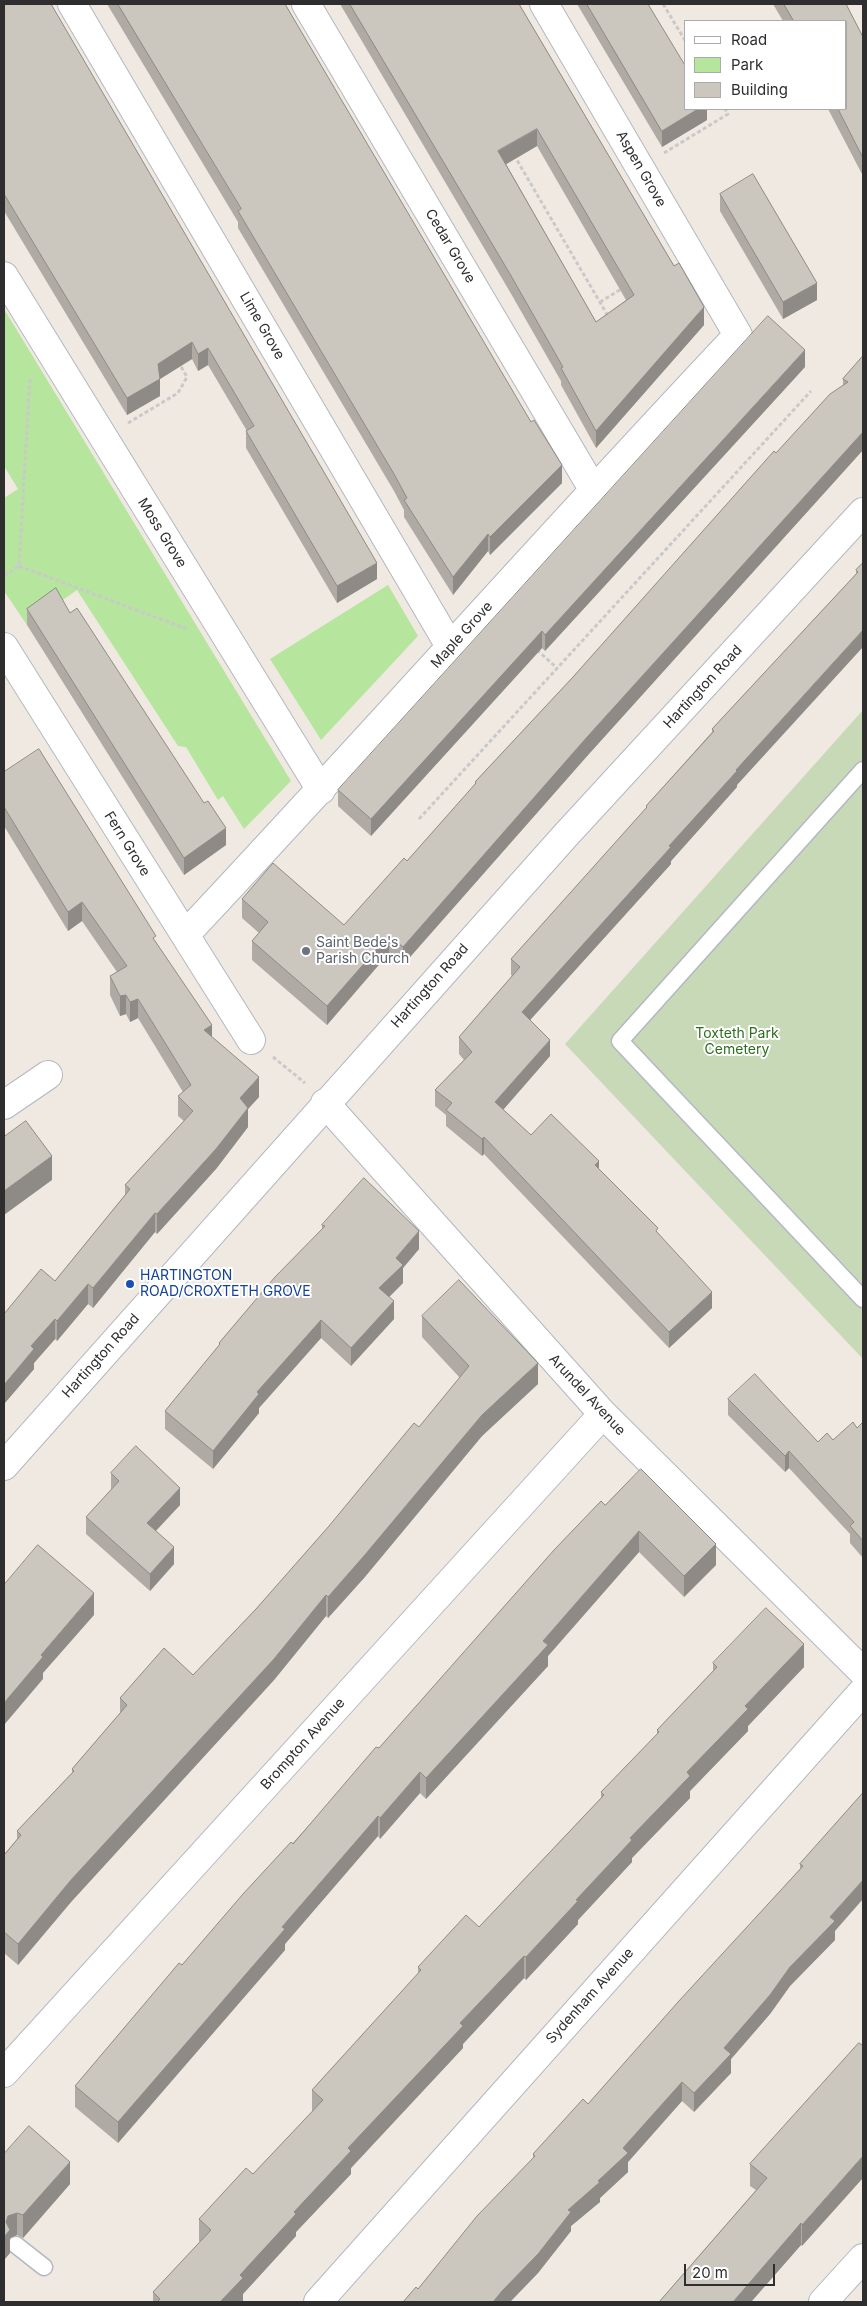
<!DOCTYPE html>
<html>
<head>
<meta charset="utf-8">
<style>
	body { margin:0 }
	#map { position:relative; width:867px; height:2306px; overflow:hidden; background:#efe9e1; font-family:Inter,sans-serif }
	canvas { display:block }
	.frame { position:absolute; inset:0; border:5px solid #2e2e2e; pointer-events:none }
	.legend { position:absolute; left:684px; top:20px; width:162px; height:90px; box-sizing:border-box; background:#fff; border:1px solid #ababab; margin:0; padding:6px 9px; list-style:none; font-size:15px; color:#2e2e2e }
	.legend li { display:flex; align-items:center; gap:10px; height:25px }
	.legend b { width:25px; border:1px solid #ababab }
	.scale { position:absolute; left:684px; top:2264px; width:91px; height:22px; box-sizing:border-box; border:2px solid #2e2e2e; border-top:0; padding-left:6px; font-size:15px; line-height:18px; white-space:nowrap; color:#2e2e2e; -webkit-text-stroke:4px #fff; paint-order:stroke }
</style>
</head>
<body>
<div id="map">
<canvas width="867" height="2306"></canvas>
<div class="frame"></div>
<ul class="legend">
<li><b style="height:6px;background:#fff"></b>Road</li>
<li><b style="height:14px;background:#b6e59e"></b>Park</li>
<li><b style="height:14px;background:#cbc7bf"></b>Building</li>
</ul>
<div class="scale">20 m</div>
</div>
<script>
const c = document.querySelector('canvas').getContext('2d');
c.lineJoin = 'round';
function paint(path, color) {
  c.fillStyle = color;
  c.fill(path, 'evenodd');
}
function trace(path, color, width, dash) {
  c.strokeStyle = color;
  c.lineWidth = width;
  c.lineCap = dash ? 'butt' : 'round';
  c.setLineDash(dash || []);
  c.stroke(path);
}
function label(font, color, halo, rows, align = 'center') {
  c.font = font + ' Inter,sans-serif';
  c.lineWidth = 4;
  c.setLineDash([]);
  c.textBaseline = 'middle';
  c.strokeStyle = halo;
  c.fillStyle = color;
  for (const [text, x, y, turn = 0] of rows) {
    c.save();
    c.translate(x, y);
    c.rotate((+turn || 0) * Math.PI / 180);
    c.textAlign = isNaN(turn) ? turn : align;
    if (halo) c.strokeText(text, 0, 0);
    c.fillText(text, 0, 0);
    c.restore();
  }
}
paint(new Path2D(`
	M4 309 291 781 244 829 223 796 218 800 186 747 178 746 77 590 27 625 4 591V498L18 489 4 466Z
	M388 585 418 636 321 740 270 659Z`), '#b6e59e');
paint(new Path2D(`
	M863 710V1359L565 1044Z`), '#c8d9b8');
const service = new Path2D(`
	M863 770 620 1041 863 1299
	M16 2245 44 2267`);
const minor = new Path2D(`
	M72 4 451 648
	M306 4 593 489
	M4 276 321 790
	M4 647 251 1040
	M185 935C371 737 551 533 738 335L544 4
	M325 1103 603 1414 863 1672
	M4 1105 48 1075
	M4 1466 565 836 863 512
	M4 2073 603 1414
	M318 2302 863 1691
	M823 2302 863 2258`);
trace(service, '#b4b7c1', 19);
trace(minor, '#b4b7c1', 30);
trace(new Path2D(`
	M663 4 686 42
	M664 153 728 114 725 109
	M514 155 608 316
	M600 302 623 288
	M128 423 178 393 187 377 179 363
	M19 566 187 629
	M4 576 19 566 30 377
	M537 650 557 668
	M419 819 811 391
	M273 1057 305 1083`), '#c9c9c9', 3, [4, 2.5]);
trace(service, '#fff', 16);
trace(minor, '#fff', 28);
paint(new Path2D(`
	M4 4 377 579 337 603 246 448V431H247L208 365 198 371 192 359 160 379V396L127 415 4 211Z
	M107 4H285L562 483 490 555 488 551 453 595 404 517V510L394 491 238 228V222Z
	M340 4H519L674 266 704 325 596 448 561 385V381L510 292ZM537 146 626 300 596 322 506 164Z
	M577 4H648L707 109V120L662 147Z
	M773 4H846L863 37V176L828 109H846V21H783Z
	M720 194 817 300 783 319 720 211Z
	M863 356V450L588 755 403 965 389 953 327 1025 252 960V941L259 933 242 918V899L344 925 407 861 475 785V782L573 677 776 453 843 385V379Z
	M805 367 545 651 542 648 371 836 338 806V790Z
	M863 563 737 785V787L671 861V864L530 1020 550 1056 503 1110 531 1135 599 1169 658 1233 712 1308 669 1348 484 1154 482 1156 446 1126V1115L435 1106V1090L464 1060 459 1054V1037L512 976 511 975V959L646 809V806L712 732V729L856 574V570Z
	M27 609 70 613 226 845 184 875 27 625Z
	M4 772 156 942 212 1037 259 1097 248 1109V1127L216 1169 157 1234 155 1232 93 1308 88 1304 57 1341 55 1339 34 1363V1369L4 1404V1314L55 1281 125 1195V1185L184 1121 178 1116V1096L183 1092 138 1018 130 1022 126 1014 120 1016 110 995V976L117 972 82 921 68 931 4 826Z
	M322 1225 419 1249 403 1268V1283L389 1297 394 1319 351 1366 321 1338 259 1408V1413L213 1469 165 1429V1411L219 1346V1343L322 1229Z
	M422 1316 538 1384 482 1436 364 1578 328 1618 326 1616 274 1680 71 1902 18 1965 4 1953V1855L17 1839V1831L72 1773V1769L120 1713V1698L193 1675 256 1609 419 1427 460 1378 422 1337Z
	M728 1399 818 1442 833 1440 857 1428 863 1422V1558L850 1543V1534L789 1468 785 1472 728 1415Z
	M111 1473 180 1505 156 1531 174 1564 150 1591 86 1534V1517L111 1490Z
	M605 1505 716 1565 684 1597 639 1552 548 1656V1666L426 1799 420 1793 380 1839 378 1836 285 1944V1950L118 2143 75 2107V2086L182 1965 379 1748Z
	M713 1663 804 1667 748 1726V1731L690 1791V1798L632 1858V1862L578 1920V1924L526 1980 524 1978 463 2044V2048L351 2168V2174L296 2232V2236L243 2294V2301L242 2302H153V2292L200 2242 199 2241V2219L253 2174 312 2112V2090L418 1974V1967L479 1927 601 1798V1792L657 1735V1730L713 1671Z
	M863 1793 835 1931V1940L790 1986 770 2014 731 2059V2073L694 2112 682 2101 628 2162V2172L600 2198V2202L571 2226V2231L538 2273 510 2302H403L418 2289 533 2158V2154L588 2104 800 1869V1864Z
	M859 2043 802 2246 801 2245 751 2302H659L756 2190 750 2186V2164Z
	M4 2154 70 2184 23 2238 17 2235 10 2238V2253L4 2260Z`), '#afaba4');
paint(new Path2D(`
	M698 109H707V120L662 147V131Z
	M537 129V146L498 169V151Z
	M817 283V300L783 319V302Z
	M704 307V325L596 448V431Z
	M192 342V359L160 379V396L127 415V398L158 364Z
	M208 348V365L198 371V354Z
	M805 350V367L545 651V635Z
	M863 432V450L588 755 403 965V947L588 736Z
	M562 465V483L490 555V537Z
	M488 534V551L453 595V577Z
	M377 563V579L337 603V586Z
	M863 630V647L737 785V787L671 861V864L522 1029V1012L736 770Z
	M542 631V648L371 836V819Z
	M226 828V845L184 875V858Z
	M82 902V921L68 931V912Z
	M389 935V953L327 1025V1006Z
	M126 995V1014L120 1016V996Z
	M138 999V1018L130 1022V1002Z
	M212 1025V1045L204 1030Z
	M550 1040V1056L495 1119V1102Z
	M259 1077V1097L248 1109V1127L216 1169 157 1234V1214L240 1098Z
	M484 1137V1154L482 1156V1139Z
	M52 1156V1180L4 1215V1191Z
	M599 1161V1178L595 1165Z
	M155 1213V1232L93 1308V1288Z
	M419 1231V1249L403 1268V1283L379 1307V1288L396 1258Z
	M88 1284V1304L57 1341V1321Z
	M712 1292V1308L669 1348V1332Z
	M394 1301V1319L351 1366V1348Z
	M55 1319V1339L34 1363V1369L4 1404V1385L31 1346Z
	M321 1320V1338L259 1408V1413L213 1469V1451L257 1392Z
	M538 1363V1384L482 1436 364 1578 328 1618V1597L482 1415Z
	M789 1451V1468L785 1472V1456Z
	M180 1488V1505L147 1540V1523Z
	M639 1531V1552L548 1656V1666L426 1799V1778L543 1641Z
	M716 1544V1565L684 1597V1576Z
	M174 1547V1564L150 1591V1574Z
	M94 1593V1615L43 1673V1679L4 1725V1703L41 1655Z
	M326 1595V1616L274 1680 71 1902 18 1965V1944L71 1880Z
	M804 1644V1667L748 1726V1731L690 1791V1798L632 1858V1862L578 1920V1924L526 1980V1957L745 1706Z
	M420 1772V1793L380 1839V1818Z
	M378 1816V1836L285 1944V1950L118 2143V2122L282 1927Z
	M863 1880V1899L835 1931V1940L790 1986 770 2014 731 2059V2073L694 2112V2093L724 2048 790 1967 830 1917Z
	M524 1956V1978L463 2044V2048L351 2168V2174L296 2232V2236L243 2294V2301L242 2302H220L240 2275 348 2148 460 2023Z
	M682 2082V2101L628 2162V2172L600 2198V2202L571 2226V2231L538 2273 510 2302H493L568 2210 598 2181 623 2148Z
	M863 2156V2178L802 2246V2225Z
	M70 2162V2184L23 2238V2215Z
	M17 2213V2235L10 2238V2253L4 2260V2237L6 2222 8 2216Z
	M801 2223V2245L751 2302H733Z`), '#8e8b86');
const building = new Path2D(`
	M4 4H51L377 563 337 586 246 431 254 426 208 348 198 354 192 342 158 364 160 379 127 398 4 194Z
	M118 4H285L531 422 534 420 562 465 490 537 488 534 453 577 404 500 407 498 394 474 238 211 241 209Z
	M350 4H519L674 266 679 263 704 307 596 431 561 368 563 367 510 274ZM537 129 634 295 596 322 498 151Z
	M587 4H648L686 67V109H698L662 131Z
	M784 4H846L863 37V158L838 109H846V21H794Z
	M753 174 817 283 783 302 720 194Z
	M768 316 805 350 545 635 542 631 371 819 338 790Z
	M863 356V432L588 736 403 947 389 935 327 1006 252 941 268 922 242 899 273 863 344 925 404 858 407 861 476 783 475 782 573 677 774 451 776 453 830 394 848 382 843 379Z
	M863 563V630L736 770 737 771 669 846 671 847 522 1012 550 1040 495 1102 531 1135 551 1114 599 1161 595 1165 658 1228 656 1231 712 1292 669 1332 484 1137 482 1139 446 1110 452 1103 435 1090 472 1052 459 1037 520 967 511 959 647 807 646 806 714 731 712 729 858 572 856 570Z
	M56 588 70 613 77 608 204 803 208 801 226 828 184 858 27 609Z
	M39 749 156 936 153 938 212 1025 204 1030 259 1077 240 1098 248 1108 216 1149 157 1214 155 1213 93 1288 88 1284 57 1321 55 1319 31 1346 34 1349 4 1385V1314L41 1269 55 1281 130 1189 125 1185 193 1111 178 1096 191 1085 138 999 130 1002 126 995 120 996 110 976 127 966 82 902 68 912 4 807V772Z
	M26 1121 52 1156 4 1191V1137Z
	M364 1178 419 1231 396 1258 403 1265 379 1288 394 1301 351 1348 321 1320 257 1392 259 1394 213 1451 165 1411 220 1344 219 1343 275 1277 325 1226 322 1225Z
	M459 1280 538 1363 482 1415 364 1556 328 1597 326 1595 274 1659 71 1880 18 1944 4 1932V1855L21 1835 17 1831 74 1771 72 1769 127 1705 120 1698 164 1648 193 1675 256 1609 329 1526 414 1423 419 1427 469 1366 422 1316Z
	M755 1374 818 1442 827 1433 833 1440 853 1422 857 1428 863 1422V1541L850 1526 854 1522 789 1451 785 1456 728 1399Z
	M136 1446 180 1488 147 1523 174 1547 150 1574 86 1517 119 1481 111 1473Z
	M641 1469 716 1544 684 1576 639 1531 543 1641 548 1645 426 1778 420 1772 380 1818 378 1816 282 1927 285 1929 118 2122 75 2086 179 1963 182 1965 243 1894 291 1842 293 1844 376 1747 379 1748 554 1550 601 1501 605 1505Z
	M38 1545 94 1593 41 1655 43 1657 4 1703V1585Z
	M766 1608 804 1644 745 1706 748 1709 687 1772 690 1776 630 1838 632 1840 576 1900 578 1901 526 1957 524 1956 460 2023 463 2026 348 2148 351 2151 294 2212 296 2214 240 2275 243 2278 220 2302H157L160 2299 153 2292 211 2230 199 2219 246 2168 253 2174 323 2100 312 2090 421 1970 418 1967 466 1915 479 1927 604 1795 601 1792 659 1732 657 1730 717 1667 713 1663Z
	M863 1793V1880L830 1917 835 1921 790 1967 770 1995 724 2048 731 2054 694 2093 682 2082 623 2148 628 2153 598 2181 600 2182 568 2210 571 2212 538 2254 502 2291 493 2302H403L416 2287 418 2289 477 2216 535 2156 533 2154 583 2099 588 2104 678 2002 803 1866 800 1864Z
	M859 2043 862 2045 863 2044V2156L802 2225 801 2223 733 2302H659L767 2178 750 2164Z
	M29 2126 70 2162 23 2215 17 2213 8 2216 6 2222 10 2230 4 2237V2154Z`);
paint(building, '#cbc7bf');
trace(building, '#8e8b86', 1);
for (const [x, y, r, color] of [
	[306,951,5,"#6b7280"],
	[130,1284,5,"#1a4fb4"]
]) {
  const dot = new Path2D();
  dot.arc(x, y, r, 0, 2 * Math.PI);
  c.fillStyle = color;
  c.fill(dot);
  trace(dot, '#fff', 2);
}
label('14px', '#2e2e2e', '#fff', [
	["Aspen Grove",641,169,60],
	["Cedar Grove",450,246,59],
	["Lime Grove",262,326,60],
	["Moss Grove",162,533,58],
	["Maple Grove",462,635,-48],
	["Hartington Road",703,687,-47],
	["Fern Grove",127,844,58],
	["Hartington Road",430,986,-48],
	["Hartington Road",101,1356,-48],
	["Arundel Avenue",587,1395,47],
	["Brompton Avenue",303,1744,-48],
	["Sydenham Avenue",590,1996,-48]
]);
label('14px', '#5b616d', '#fff', [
	["Saint Bede's",316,943],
	["Parish Church",316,959]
], 'left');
label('14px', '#2c6e1b', '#fff', [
	["Toxteth Park",737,1034],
	["Cemetery",737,1050]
]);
label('14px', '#164399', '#fff', [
	["HARTINGTON",140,1276],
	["ROAD/CROXTETH GROVE",140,1292]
], 'left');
</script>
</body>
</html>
